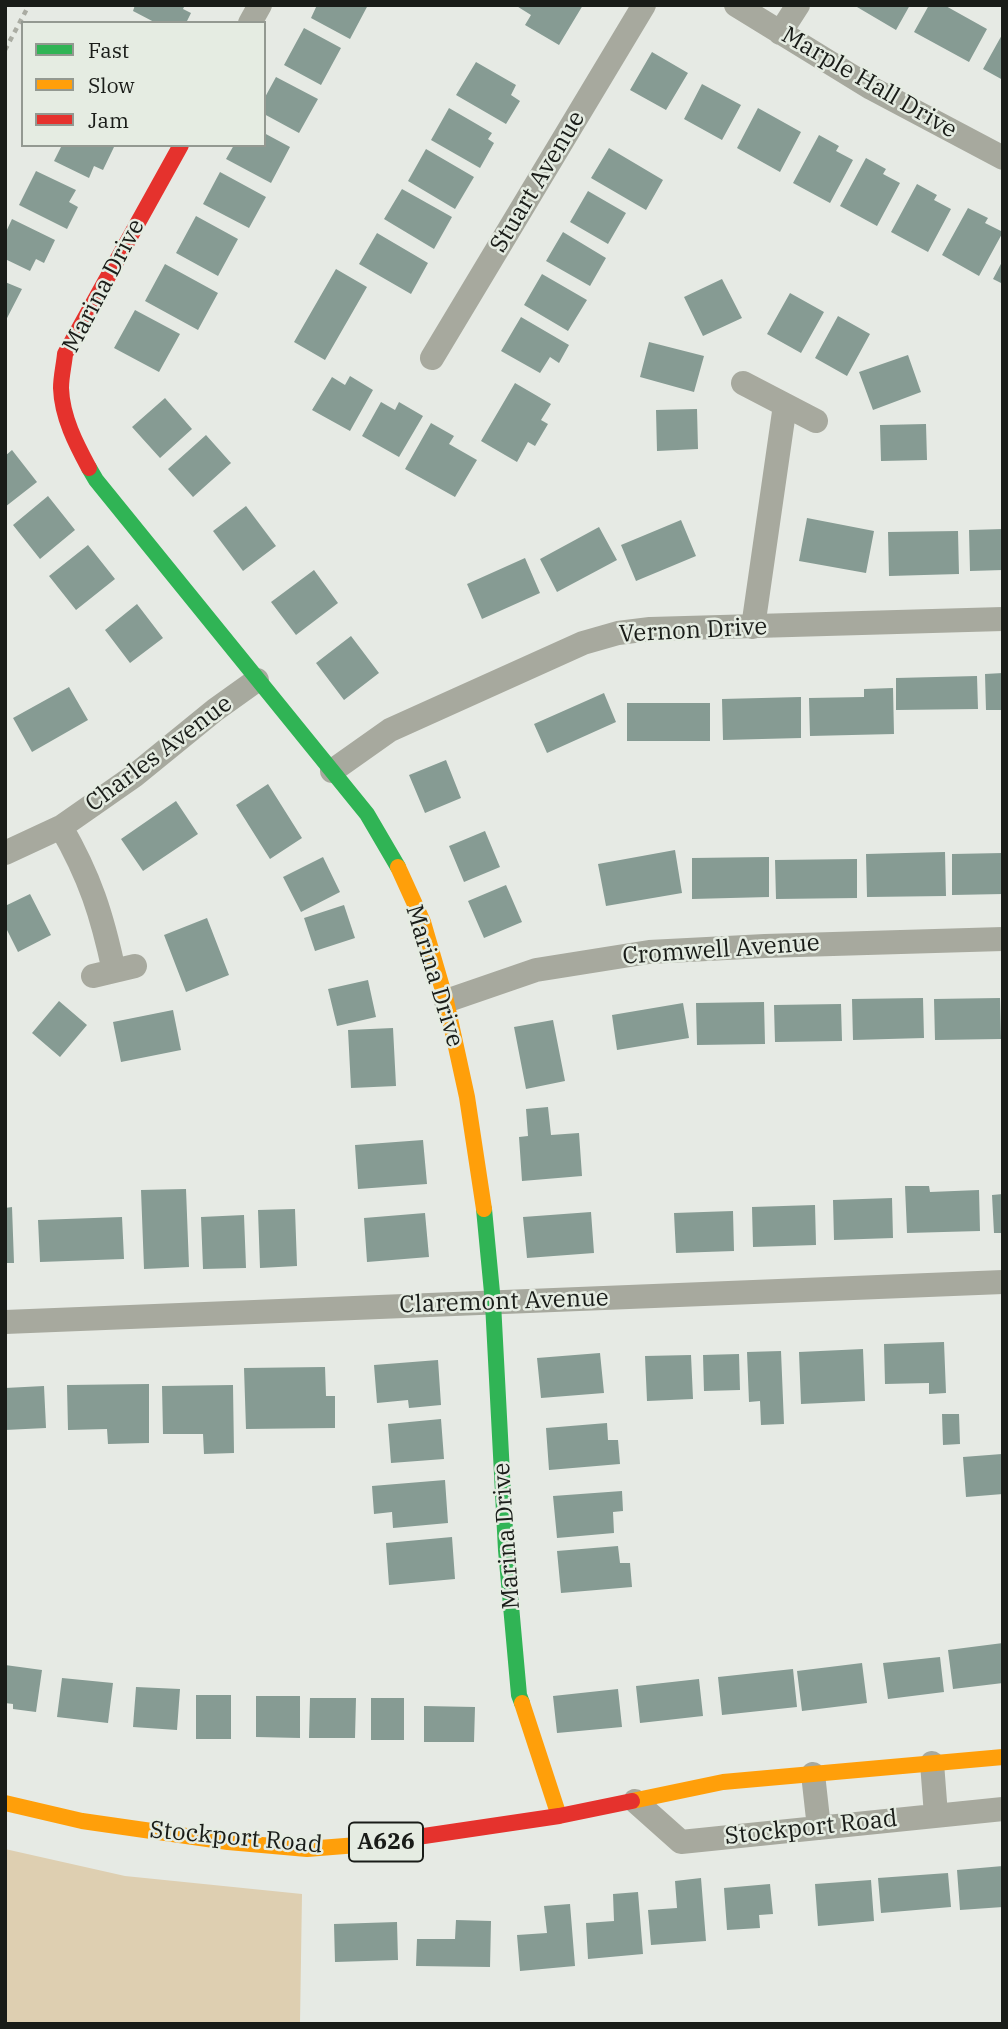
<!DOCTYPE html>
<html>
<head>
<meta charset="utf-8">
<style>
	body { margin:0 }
	#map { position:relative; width:1008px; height:2029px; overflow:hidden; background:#e6eae4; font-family:"IBM Plex Serif",serif }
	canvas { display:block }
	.frame { position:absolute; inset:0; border:7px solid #191c18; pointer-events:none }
	.legend { position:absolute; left:21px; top:21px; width:245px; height:126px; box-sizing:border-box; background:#e5ece2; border:2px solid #939991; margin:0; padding:9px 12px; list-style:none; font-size:21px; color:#191c18 }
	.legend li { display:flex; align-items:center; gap:14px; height:35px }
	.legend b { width:35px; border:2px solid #939991 }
</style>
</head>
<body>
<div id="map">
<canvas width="1008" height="2029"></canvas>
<div class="frame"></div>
<ul class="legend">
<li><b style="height:9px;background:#30b455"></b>Fast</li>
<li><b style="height:9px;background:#ff9f0a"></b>Slow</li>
<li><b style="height:9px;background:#e5322d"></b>Jam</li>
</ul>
</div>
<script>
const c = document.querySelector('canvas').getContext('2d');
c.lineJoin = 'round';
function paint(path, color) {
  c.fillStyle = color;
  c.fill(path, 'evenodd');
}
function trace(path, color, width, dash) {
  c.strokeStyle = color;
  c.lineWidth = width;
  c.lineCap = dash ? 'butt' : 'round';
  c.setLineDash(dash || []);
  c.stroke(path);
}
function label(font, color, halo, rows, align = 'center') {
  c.font = font + ' "IBM Plex Serif",serif';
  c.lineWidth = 5;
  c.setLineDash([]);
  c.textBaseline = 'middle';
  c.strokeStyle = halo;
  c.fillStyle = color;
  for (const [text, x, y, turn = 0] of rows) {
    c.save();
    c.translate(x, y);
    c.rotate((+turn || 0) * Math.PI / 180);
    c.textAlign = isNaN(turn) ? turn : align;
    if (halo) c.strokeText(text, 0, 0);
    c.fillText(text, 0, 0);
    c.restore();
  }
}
paint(new Path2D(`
	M5 1849 125 1876 302 1894 300 2023 303 2024H5Z`), '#decfb1');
paint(new Path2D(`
	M135 5H185L183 9 191 13 186 23H156L133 11Z
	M317 5H368L350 39 311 18Z
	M515 5H583L559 45 525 25 531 15Z
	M858 5H910L896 30 857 7Z
	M929 5H944L987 29 969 62 914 32Z
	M304 28 341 48 321 85 284 65Z
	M1003 33V80L983 69Z
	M652 52 688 73 666 110 630 90Z
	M476 62 516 85 511 95 520 101 506 124 456 95Z
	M276 77 318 99 299 133 264 114V99Z
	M702 84 741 105 722 140 684 119Z
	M449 108 492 133 488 139 494 143 480 168 431 140Z
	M758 108 801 132 780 172 737 148Z
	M264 133 290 147 271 183 226 159 234 145H264Z
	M819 135 839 146 836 151 853 160 830 203 793 183Z
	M62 145H110L114 147 103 170 94 166 89 178 54 161Z
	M609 148 663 180 646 210 591 178Z
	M426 149 474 177 455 209 408 181Z
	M866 158 886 169 883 174 900 183 877 226 840 206Z
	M36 171 76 190 69 202 78 207 67 229 19 205Z
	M220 172 266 197 249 228 203 204Z
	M917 184 937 195 934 200 951 209 928 252 891 232Z
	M402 189 452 217 434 249 384 219Z
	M588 191 626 213 608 244 570 222Z
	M968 208 988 218 985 223 1003 232 979 276 942 255Z
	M196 216 238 239 218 276 176 253Z
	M12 219 55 240 44 263 36 259 30 271 5 259V234Z
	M563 232 606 258 590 286 546 261Z
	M377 233 428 263 411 294 359 264Z
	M1003 260V284L993 279Z
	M165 264 218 293 198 330 145 301Z
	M336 269 367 287 325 360 294 342Z
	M542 274 587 300 568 331 524 305Z
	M722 279 742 318 703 336 684 297Z
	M5 282 22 289 5 322Z
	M790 293 824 312 801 353 767 334Z
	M135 310 180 334 159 372 114 348Z
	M838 316 870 334 847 376 815 358Z
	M521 317 569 345 559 363 550 357 540 373 501 351Z
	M649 342 704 356 694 392 640 377Z
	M908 355 921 392 873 410 859 372Z
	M350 376 373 390 350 431 312 410 332 377 345 385Z
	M515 383 551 404 541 420 548 424 535 446 528 442 517 462 481 441Z
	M165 398 192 429 160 458 132 427Z
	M381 402 395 410 399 402 423 416 399 457 362 436Z
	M697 409 698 449 657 451 656 410Z
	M431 423 454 436 449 444 477 460 455 497 405 469Z
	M926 424 927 460 881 461 880 425Z
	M206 435 231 463 193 497 168 469Z
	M12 450 37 482 5 507V456Z
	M48 496 75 530 40 559 13 525Z
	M246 506 276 546 243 571 213 531Z
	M807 518 874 531 866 573 799 561Z
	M681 520 696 556 636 581 621 545Z
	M599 527 617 560 557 592 540 559Z
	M1003 529V570L970 571 969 530Z
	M958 531 959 574 889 576 888 532Z
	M88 545 115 579 76 610 49 576Z
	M525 558 540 593 482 619 467 584Z
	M314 570 338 603 296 635 271 602Z
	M137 604 163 638 130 663 105 630Z
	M351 636 379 673 344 700 316 663Z
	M1003 673V710H986L985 674Z
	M977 676 978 709 896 710V678Z
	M69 687 88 720 32 752 13 718Z
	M893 688 894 734 810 736 809 698 864 697V689Z
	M604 693 616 722 547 753 534 724Z
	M801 697V738L723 740 722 699Z
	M627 703H710V741H627Z
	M446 760 461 798 425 813 409 775Z
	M268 784 302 838 270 859 236 805Z
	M176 801 198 834 143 871 121 839Z
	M485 831 500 867 464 882 449 846Z
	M675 850 682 893 606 906 598 864Z
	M945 852 946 896 867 897 866 854Z
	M1003 853V894L952 895V854Z
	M323 857 340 892 301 912 283 877Z
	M769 857V897L692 899V858Z
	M857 859V898L776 899 775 860Z
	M506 885 522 922 484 938 468 901Z
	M30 894 51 935 18 952 5 926V906Z
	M344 905 355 938 315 951 304 918Z
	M207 918 229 975 186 992 164 935Z
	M368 980 376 1017 337 1026 328 989Z
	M923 998 924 1038 853 1040 852 999Z
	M1000 998 1001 1039 935 1040 934 999Z
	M59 1001 87 1025 60 1057 32 1033Z
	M764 1002 765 1044 697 1045 696 1003Z
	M683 1003 689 1038 617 1050 612 1015Z
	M841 1004 842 1041 775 1042 774 1005Z
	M173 1010 181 1050 121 1062 113 1022Z
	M553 1020 565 1081 526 1089 514 1027Z
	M393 1028 396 1086 351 1088 348 1030Z
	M548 1107 551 1135 579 1133 582 1176 522 1181 519 1137 528 1136 526 1109Z
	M423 1140 427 1184 358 1189 355 1145Z
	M905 1186H929L930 1192 979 1190 980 1231 907 1233Z
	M186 1189 189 1267 144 1269 141 1190Z
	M1003 1194V1233H994L992 1195Z
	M892 1198 893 1238 834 1240 833 1200Z
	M815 1205 816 1245 753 1247 752 1207Z
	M12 1207 14 1263H5V1208Z
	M295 1209 297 1266 260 1268 258 1210Z
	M733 1211 734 1251 676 1253 674 1213Z
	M591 1212 594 1253 527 1258 523 1217Z
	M425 1213 429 1257 367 1262 364 1218Z
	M244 1215 246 1268 203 1269 201 1217Z
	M122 1217 124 1259 40 1262 38 1220Z
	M944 1342 946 1393 929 1394V1383L885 1384 884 1344Z
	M863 1349 865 1401 801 1404 799 1352Z
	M781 1351 784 1424 761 1425 760 1401 749 1402 747 1352Z
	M600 1353 604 1393 541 1398 537 1358Z
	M739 1354 740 1390 704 1391 703 1355Z
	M691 1355 693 1399 647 1401 645 1356Z
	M438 1360 441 1405 409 1408 408 1400 377 1403 374 1365Z
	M325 1367 326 1396H335V1428L246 1429 244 1368Z
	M149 1384V1443L108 1444 107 1429 68 1430 67 1385Z
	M233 1385 234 1453 204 1454 203 1434H163L162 1386Z
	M44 1386 46 1428 5 1430V1388Z
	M942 1414H959L960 1444 943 1445Z
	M441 1419 444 1459 391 1463 388 1424Z
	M607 1423 608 1440H618L620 1464 549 1470 546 1428Z
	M1002 1454 1003 1494 966 1497 963 1457Z
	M445 1480 448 1523 393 1528 392 1512 374 1514 372 1486Z
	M622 1491 623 1511 613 1512 614 1533 557 1538 553 1496Z
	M452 1537 455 1579 389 1585 386 1543Z
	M618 1546 620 1563H630L632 1587 561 1593 557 1551Z
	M1003 1643V1683L953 1689 948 1650Z
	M940 1657 944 1692 888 1699 883 1663Z
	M862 1663 867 1703 802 1711 797 1671Z
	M5 1665 42 1670 36 1712 13 1709V1704L5 1703Z
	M793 1669 797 1707 722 1715 718 1677Z
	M62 1678 113 1683 108 1723 57 1717Z
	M699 1679 703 1716 640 1723 636 1686Z
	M136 1687 180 1689 177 1730 133 1727Z
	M618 1689 622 1727 557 1733 553 1696Z
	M196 1695H231V1739H196Z
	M256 1696H300V1738L256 1737Z
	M310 1698H356L355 1738H309Z
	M371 1698H404V1740H371Z
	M424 1706 475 1707 474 1742H424Z
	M1003 1866V1907L960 1910 957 1870Z
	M948 1873 951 1907 881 1913 878 1878Z
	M701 1878 706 1941 651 1945 648 1910 677 1908 675 1881Z
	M871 1880 874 1921 818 1926 815 1884Z
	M770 1884 773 1914 759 1915 760 1928 727 1930 724 1888Z
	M638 1892 643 1954 588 1959 586 1923 614 1921 613 1894Z
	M570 1904 575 1966 520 1971 517 1935 547 1933 544 1906Z
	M456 1920 491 1921 490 1967 416 1966 417 1939H455Z
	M397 1922 398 1960 335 1962 334 1924Z`), '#869b93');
trace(new Path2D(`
	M5 50 29 5`), '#aaaca3', 4.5, [5, 5]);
trace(new Path2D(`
	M736 5 871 88 1003 158
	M250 23 260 5
	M780 33 798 5
	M432 358 644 5
	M743 383 816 421
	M753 627 785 405
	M332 771 390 730 583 643 618 633 650 629 1003 619
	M61 827C90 877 102 915 114 971
	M5 853 61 827 134 776 215 710 257 680
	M93 976 135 966
	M446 1001 536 970 649 952 765 946 1003 939
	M5 1322 1003 1282
	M932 1763 936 1815
	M813 1774 819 1828
	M635 1801 681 1842 1003 1809`), '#a7a99e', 24);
trace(new Path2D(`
	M89 468 96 480 367 814 398 867
	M484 1209 493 1303 506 1550 519 1695 522 1703`), '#30b455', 16);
trace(new Path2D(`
	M398 867 423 922 446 1001 467 1097 484 1209
	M522 1703 559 1816
	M632 1801 723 1782 1003 1757
	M5 1803 82 1821 228 1842 307 1849 370 1844`), '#ff9f0a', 16);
trace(new Path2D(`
	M89 468C76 444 62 417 61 388 61 377 64 365 65 354L181 145
	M370 1844 559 1816 632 1801`), '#e5322d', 16);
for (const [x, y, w] of [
	[386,1842,74]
]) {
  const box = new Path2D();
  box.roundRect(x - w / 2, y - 19.5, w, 39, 5);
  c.fillStyle = '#e5ece2';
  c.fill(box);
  trace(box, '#191c18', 2);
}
label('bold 23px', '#191c18', null, [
	["A626",386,1842]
]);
label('24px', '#191c18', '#e5ece2', [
	["Marple Hall Drive",869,83,30],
	["Stuart Avenue",538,182,-59],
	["Marina Drive",104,286,-62],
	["Vernon Drive",693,631,-3],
	["Charles Avenue",159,754,-37],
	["Cromwell Avenue",721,950,-4],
	["Marina Drive",434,976,73],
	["Claremont Avenue",504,1302,-2],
	["Marina Drive",507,1536,-94],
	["Stockport Road",811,1828,-6],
	["Stockport Road",236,1838,5]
]);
</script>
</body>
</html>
